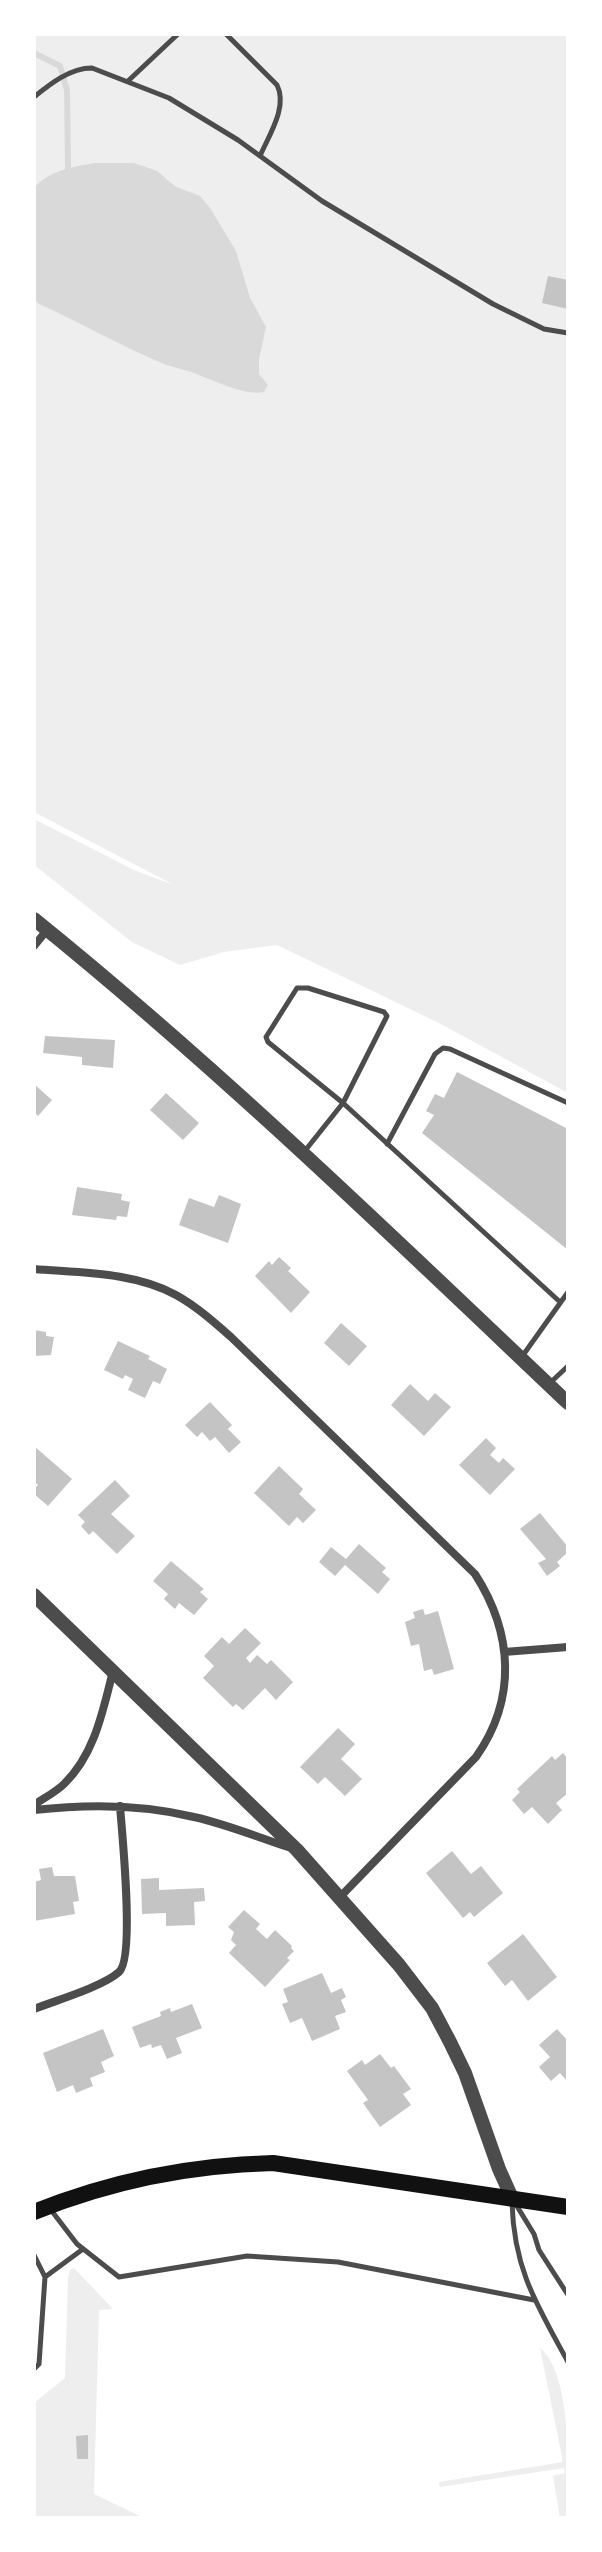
<!DOCTYPE html>
<html>
<head>
<meta charset="utf-8">
<style>
	body { margin:0 }
	#map { position:relative; width:602px; height:2552px; overflow:hidden; background:#fff; font-family:"Asap Condensed",sans-serif }
	canvas { display:block }
	.frame { position:absolute; inset:0; border:36px solid #fff; pointer-events:none }
</style>
</head>
<body>
<div id="map">
<canvas width="602" height="2552"></canvas>
<div class="frame"></div>
</div>
<script>
const c = document.querySelector('canvas').getContext('2d');
c.lineJoin = 'round';
function paint(path, color) {
  c.fillStyle = color;
  c.fill(path, 'evenodd');
}
function trace(path, color, width, dash) {
  c.strokeStyle = color;
  c.lineWidth = width;
  c.lineCap = dash ? 'butt' : 'round';
  c.setLineDash(dash || []);
  c.stroke(path);
}
paint(new Path2D(`
	M34 34H568V1093L439 1023 277 945 224 952 180 965 132 942 34 865V819L134 870 174 885 34 812Z
	M74 2268 113 2309 99 2310 94 2494 144 2518H34V2403L65 2378 68 2277 70 2270Z
	M540 2348C573 2374 568 2478 568 2518H560L553 2476 565 2473 564 2468 440 2487 439 2482 563 2462Z`), '#eee');
paint(new Path2D(`
	M95 163H134L157 171 176 187 200 196 210 208 236 251 250 298 266 327 259 359V374L268 385 264 392C246 396 217 382 199 375 188 370 175 368 164 364 121 346 81 323 39 304L34 299V188C50 170 72 167 95 163Z`), '#d9d9d9');
trace(new Path2D(`
	M34 53 60 66 67 90 68 168`), '#d9d9d9', 6);
paint(new Path2D(`
	M548 276 568 280V309L542 303Z
	M45 1036 115 1040 113 1068 82 1065V1057L43 1053Z
	M457 1072 568 1129V1250L422 1133 434 1115 426 1111 435 1094 444 1098Z
	M34 1084 52 1100 38 1116 34 1112Z
	M166 1093 199 1123 183 1140 150 1110Z
	M77 1187 122 1194 121 1200 130 1202 127 1217 117 1216 116 1220 72 1215Z
	M219 1195 241 1204 228 1243 179 1225 189 1198 214 1207Z
	M279 1257 291 1268 288 1271 310 1292 291 1313 255 1276 269 1261 272 1265Z
	M341 1323 367 1346 349 1366 324 1343Z
	M34 1330 46 1332V1336L54 1337 51 1355 34 1356Z
	M118 1341 150 1356 148 1359 167 1369 160 1384 153 1381 145 1398 128 1390 133 1379 125 1375 123 1379 104 1370Z
	M410 1384 428 1401 435 1393 451 1407 424 1436 391 1405Z
	M210 1402 232 1425 228 1429 241 1442 229 1453 215 1437 210 1441 202 1432 197 1437 185 1425Z
	M486 1438 496 1448 490 1455 499 1463 503 1458 515 1469 490 1495 459 1465Z
	M34 1446 72 1479 48 1506 34 1494V1489L38 1485 34 1482Z
	M279 1466 303 1489 299 1494 316 1510 303 1523 297 1517 289 1526 254 1493Z
	M115 1480 130 1496 111 1514 135 1536 117 1554 93 1531 89 1535 81 1526 85 1522 78 1515Z
	M540 1513 568 1547V1552L557 1562 560 1566 547 1576 538 1563 546 1559 520 1529Z
	M359 1544 386 1568 382 1572 390 1579 378 1594 345 1565 335 1576 319 1562 331 1547 346 1559Z
	M171 1561 204 1589 200 1592 208 1599 194 1615 179 1603 175 1609 164 1599 168 1594 153 1581Z
	M423 1609 425 1615 438 1611 454 1669 434 1675 432 1669 424 1671 419 1644 411 1646 405 1622 415 1618 413 1612Z
	M245 1628 261 1643 246 1658 250 1663 257 1655 267 1664 271 1660 293 1682 276 1700 265 1688 243 1710 236 1704 233 1707 203 1678 214 1666 204 1656 222 1637 229 1644Z
	M338 1728 355 1744 341 1759 362 1779 345 1796 325 1777 318 1784 300 1767Z
	M563 1753 568 1759V1793L556 1803 562 1810 548 1824 532 1807 524 1814 512 1800 520 1792 517 1789 552 1756 555 1760Z
	M452 1851 471 1874 481 1866 503 1893 474 1917 470 1912 463 1918 426 1873Z
	M52 1867 54 1876H75L79 1901 73 1902 75 1914 34 1921V1882L41 1880 39 1869Z
	M159 1878V1890L204 1888 205 1901 194 1902 195 1925 166 1926V1913L142 1914 141 1879Z
	M244 1910 260 1924 256 1929 267 1939 275 1930 292 1946 291 1948 294 1951 287 1958 290 1960 265 1987 229 1953 236 1945 231 1940 234 1932 228 1927Z
	M523 1934 557 1977 528 2001 512 1980 505 1986 487 1963Z
	M322 1973 331 1993 342 1988 346 1997 341 2000 346 2012 335 2016 340 2029 312 2041 302 2018 290 2023 282 2004 288 2002 283 1989Z
	M192 2004 202 2028 176 2038 182 2053 167 2059 161 2045 152 2048 151 2044 140 2048 132 2027 161 2016 160 2012 170 2008 171 2012Z
	M103 2029 114 2056 101 2062 105 2072 90 2078 93 2086 76 2093 73 2085 57 2092 43 2053Z
	M557 2029 568 2041V2082L560 2073 551 2081 539 2067 550 2057 539 2045Z
	M380 2054 391 2068 394 2066 411 2089 403 2094 411 2105 380 2127 363 2103 368 2100 347 2071 362 2060 365 2065Z
	M88 2435V2459H77L76 2436Z`), '#c4c4c4');
trace(new Path2D(`
	M226 34 277 85C288 107 269 135 260 156
	M128 81 178 34
	M34 97C50 84 70 68 92 68L169 98 238 140 322 201 493 304 544 329 568 333
	M387 1144 435 1054 443 1048 450 1049 568 1103
	M304 1152 343 1103 387 1016 384 1012 308 988H297L266 1037 268 1042 343 1103 560 1302
	M521 1358 568 1292
	M551 1382 568 1366
	M512 2203C514 2270 537 2305 568 2362
	M515 2203 534 2234 539 2250 568 2295
	M51 2210 77 2244 119 2277 247 2256 338 2262 534 2300
	M34 2255 45 2277 83 2249
	M34 2369 39 2364 45 2277`), '#4c4c4c', 5);
trace(new Path2D(`
	M34 946 47 930
	M34 1269C81 1273 134 1272 176 1295 196 1306 214 1322 231 1337L475 1574C513 1633 517 1699 476 1757L340 1897
	M504 1652 568 1647
	M34 1805C44 1798 56 1792 64 1784 95 1754 103 1710 113 1671
	M34 1810C87 1804 142 1804 194 1817 226 1824 257 1837 288 1847
	M34 2009C57 2000 102 1987 119 1972 135 1958 122 1833 120 1806`), '#4c4c4c', 8);
trace(new Path2D(`
	M34 919C221 1070 394 1238 568 1403
	M34 1595 297 1850 399 1965 432 2008 450 2042 465 2073 499 2169 512 2198`), '#4c4c4c', 14);
trace(new Path2D(`
	M34 2212C111 2181 190 2165 273 2163L568 2207`), '#111', 16);
</script>
</body>
</html>
